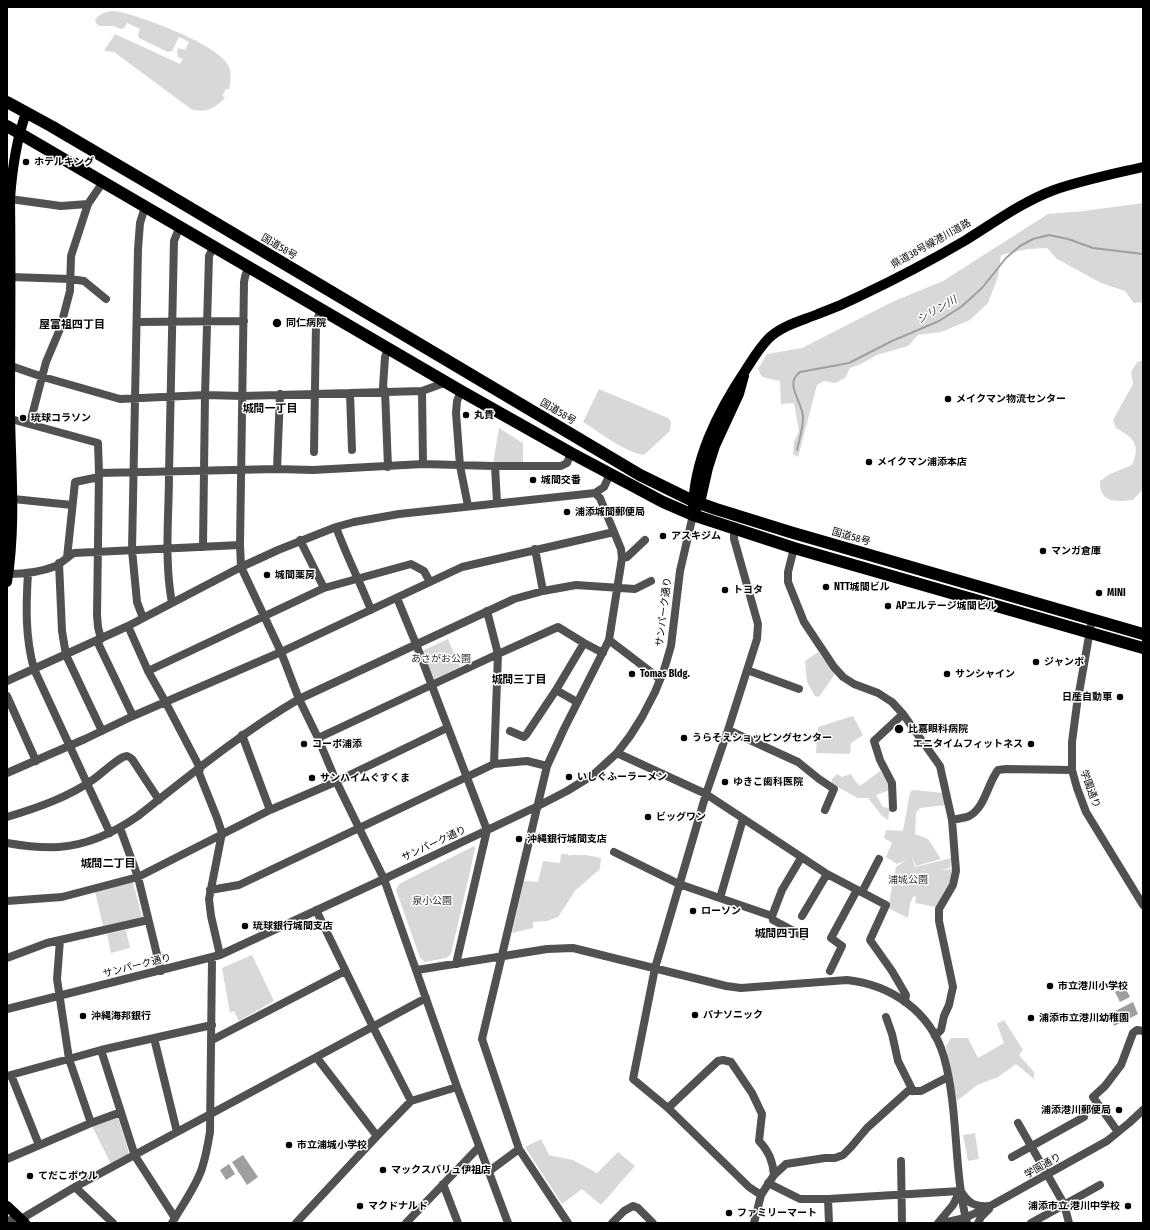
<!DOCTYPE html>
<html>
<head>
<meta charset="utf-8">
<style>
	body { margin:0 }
	#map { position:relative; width:1150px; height:1230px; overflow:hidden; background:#fff; font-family:"Fira Sans Condensed",sans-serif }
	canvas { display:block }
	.frame { position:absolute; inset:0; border:8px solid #000; pointer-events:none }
</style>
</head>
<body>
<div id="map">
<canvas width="1150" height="1230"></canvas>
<div class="frame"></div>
</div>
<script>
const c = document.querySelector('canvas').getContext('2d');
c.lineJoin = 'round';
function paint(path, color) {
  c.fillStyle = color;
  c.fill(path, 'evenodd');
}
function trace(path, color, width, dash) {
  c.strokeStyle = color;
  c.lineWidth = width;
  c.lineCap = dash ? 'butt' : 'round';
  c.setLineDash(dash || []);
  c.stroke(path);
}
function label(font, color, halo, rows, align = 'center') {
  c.font = font + ' "Fira Sans Condensed","Noto Sans JP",sans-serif';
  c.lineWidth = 3;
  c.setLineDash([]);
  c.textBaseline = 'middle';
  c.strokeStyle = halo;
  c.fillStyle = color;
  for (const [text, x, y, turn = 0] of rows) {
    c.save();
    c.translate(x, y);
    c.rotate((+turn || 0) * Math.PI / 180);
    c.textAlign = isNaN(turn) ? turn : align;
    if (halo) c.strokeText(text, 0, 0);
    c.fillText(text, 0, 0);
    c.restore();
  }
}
paint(new Path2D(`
	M115 11C139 15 217 44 228 65 232 72 231 82 229 89H226L222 96 225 97C216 109 205 113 191 109L114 52 104 51 115 34 180 64 183 59 178 57 177 51 179 48 185 50 189 42 179 37 172 51 168 52 139 38 138 34 140 29 127 23 124 28 120 29 114 26H99L96 23 95 20C100 13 107 11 115 11Z
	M1143 203V302L1134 303 1125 291 1101 283 1057 259 1047 248 1028 249 1001 255 998 277 988 303 970 320 941 332 918 335 908 346 877 355 859 365 850 368 845 378 835 383 824 381 817 385 798 457 793 454 794 442 799 431 794 403 781 404 780 381 762 377 758 369 767 354 802 348 892 302 943 281 1048 214 1084 211Z
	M1143 360V489L1133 500C1116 502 1099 503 1100 481L1110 474 1132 465C1141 445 1134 438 1116 428L1113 420 1133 384 1131 372 1137 362Z
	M599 389 668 418 671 422 670 431 644 455C624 452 601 433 583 422Z
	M499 428 523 443V462L493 464Z
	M448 639 460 667 434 679 422 651Z
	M818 652 835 674 819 697 815 696 807 682 805 661Z
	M853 716 863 735 851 743 850 754 816 753 818 727Z
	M880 771 889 784 890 790 876 795 883 807 890 808 888 820 882 816 868 798H858L832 784V779L837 774 842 777 851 774 856 782 860 786Z
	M913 790 944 793 946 805 920 808 916 813 915 834 928 839 941 859 916 866 912 857 915 867 951 858 950 868 941 870 952 869 949 887 936 907 915 903 916 897 914 896 910 903 908 918 888 908 896 867 906 860 897 864 886 857 892 843 884 838 886 830 903 831 910 792Z
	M474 846 475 849 451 954 446 958 425 962 420 958 396 890 399 884Z
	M561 854H567L569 856 570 855H586L601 858 600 869 576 890H575V891L571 897 558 917 547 921 533 922V928L512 933 524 881 538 882 543 861 560 863Z
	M133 882 142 917 103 926 95 891Z
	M126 930 130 948 111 953 107 934Z
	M252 955 274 1001 239 1021 234 1011 230 1013 222 968Z
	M1004 1020 1023 1050 1019 1055 1034 1072V1079L1016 1064 998 1077 977 1085 957 1101 946 1046 951 1038H968L978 1058 1004 1043 997 1024Z
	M114 1116 118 1118 128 1150V1154L111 1164 91 1124Z
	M975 1133 979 1159 968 1161 963 1135Z
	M541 1139 549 1155 573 1160 597 1173 618 1152 635 1166 601 1205 582 1189 562 1204 525 1147Z`), '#d8d8d8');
paint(new Path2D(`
	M1125 987 1130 997 1120 1002 1115 992Z
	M1133 1002 1138 1014 1114 1026 1109 1014Z
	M243 1155 258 1177 247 1185 232 1162Z
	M229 1164 235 1174 226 1180 220 1170Z`), '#9f9f9f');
trace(new Path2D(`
	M797 450C799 440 803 429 803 418 804 404 783 384 800 372L849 363 892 341 939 321 961 307 982 288 1006 258 1020 246 1033 239 1049 235 1068 239 1093 248 1143 254`), '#9f9f9f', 2);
trace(new Path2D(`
	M10 199 61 206 88 204
	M248 267 245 277 244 282 240 545 241 567 281 652 299 699 318 738 336 781 384 879 457 1087 508 1223
	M11 277 70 279 84 281 106 299
	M137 322 244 321
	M388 348 385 357 383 387 385 391 388 467
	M11 366 43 377 120 399 205 395 242 396 422 391 447 382
	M422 391 423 464
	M461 391 457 401 456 413 460 466 468 506
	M350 393 352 450
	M11 419 98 443 99 473
	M30 423 46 362 60 329 70 291 71 256 88 204 103 182
	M314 452 316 323 321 309
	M495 466 497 503
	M277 469 280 394
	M13 499 72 505
	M336 527C346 555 360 582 371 610
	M734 528V539L758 624 757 639 728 730 706 794 655 968 633 1079 668 1108 749 1187 761 1195
	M300 540 324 588
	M203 547 205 395 209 256 214 246
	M794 548 788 572V582L804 622 834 667 843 677 854 684 878 693 892 702 903 714 940 766 952 820 956 871 953 885 939 909V921L953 987 949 1005 944 1016 941 1030 935 1036
	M535 549 543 591
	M67 558 75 482 99 477
	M622 558 627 557 645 540
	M59 563 62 631 66 655 102 731
	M28 573C26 605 25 637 34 669L110 833
	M8 574C24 574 41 572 56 566 62 562 68 557 74 553L240 545
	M397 598 416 644 487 830 456 964
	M172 603C164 560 169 516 169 473 171 395 172 318 174 241L180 226
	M487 611 498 654 494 764
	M143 618 137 602 132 550 138 249 140 223 145 207
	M1092 619 1077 704 1072 742V770L1077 788 1086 812 1143 905
	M128 626 148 671 166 703 200 768 199 773 217 818 222 833 209 899 211 916 220 955
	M101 639 98 627 97 615 99 473 277 469 313 470 423 464 493 466H561L567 463 571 453
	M609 640 660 679
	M97 641 133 716
	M747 670 799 689
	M148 671 324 588 411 564 424 571 430 582
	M7 681 128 626 241 567 278 550 336 527 354 522 399 514 595 493 604 487 610 474
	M556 690 577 702
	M7 696 36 761
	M728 730 798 762 819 779 834 789 825 810
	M510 731 524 737 526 735 556 690 584 643
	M242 735 270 810
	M318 738 498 654 558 627 584 643 603 653
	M617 753 706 794 827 874 886 905 870 940 892 971 906 995 905 1002
	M7 773 85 739 133 716 281 652 462 567 614 532
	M893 808 892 783 880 760 874 741 903 714
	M7 817C37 808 69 797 94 779 101 774 120 756 127 756 130 757 130 757 132 759L159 800
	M952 820C957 819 962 818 967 817 985 810 987 784 998 770L1006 769 1072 770
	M120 828 138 877 161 971
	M7 843C24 846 42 848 59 847 87 845 115 832 138 816 190 775 241 733 299 699L514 599 543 591 576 585 635 589 651 581
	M614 852 679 884 772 916 773 920 803 936
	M210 890 239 885 494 764 527 761 547 766
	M862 892 879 859
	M720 898 743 819
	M7 901 62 897 138 877 270 810 333 783 447 728
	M316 910 373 1027 411 1101
	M772 916 782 890 801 858
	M802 916 827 874
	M60 940 57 979 69 1059 91 1123
	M7 958 47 943 148 920
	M417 970 547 949 573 948 726 986 741 988 847 980C892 985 931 1012 944 1057 959 1111 953 1169 967 1223
	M830 971 842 946 831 938 857 890
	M7 1009 220 955 384 879 538 806 567 791 593 775 617 753 630 736 642 717 655 692 664 670 671 646 680 571 693 515
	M886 1017 892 1034 898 1061 913 1091
	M154 1038 177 1132
	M212 1040 345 971
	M101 1050 135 1156 175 1218
	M317 1058 377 1136
	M11 1075 39 1145
	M7 1076 101 1050 212 1025
	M668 1108 718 1061 723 1060 731 1062 752 1093 762 1114 759 1141C769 1151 773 1161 774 1175
	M1018 1123 1064 1204 1069 1223
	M1118 1132 1093 1097 1105 1086 1121 1065 1133 1033 1137 1030 1143 1031
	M1012 1157 1084 1117
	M7 1159 91 1123 121 1112
	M901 1161 902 1223
	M488 1172 519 1149
	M768 1183 800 1199H828L960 1191
	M443 1184 458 1223
	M75 1187 113 1223
	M962 1193C969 1204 976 1207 989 1206
	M828 1199 829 1223
	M21 1219 75 1187 426 998
	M7 1222 17 1216
	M172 1223C181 1207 197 1185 202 1168 206 1156 208 1144 210 1132L212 958
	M296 1223 377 1136 411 1101 457 1087
	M406 1223 479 1147
	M568 1223 519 1149 482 1039 547 766 564 729 609 640 622 558 621 549 600 498 595 493
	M612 1223 624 1211 633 1206 638 1208 653 1223
	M754 1223 761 1195 774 1175 786 1164 825 1158H835L843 1155 851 1147 867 1128 908 1091H921L948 1077
	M938 1223 953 1205 960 1191
	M943 1223 965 1218 992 1205 1107 1141 1129 1123 1143 1110
	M978 1223 981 1217 989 1209
	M1031 1223 1100 1185`), '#515151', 8);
trace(new Path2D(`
	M696 509 700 503 708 468 715 446 739 394 744 376
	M693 515C692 461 718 411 747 368 754 357 760 347 769 338 783 325 801 321 818 314 832 309 846 303 860 296 896 279 932 260 966 240 995 222 1022 202 1054 190 1083 180 1113 174 1143 167
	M7 582C16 527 11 471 10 415 10 343 11 271 10 199 12 170 16 141 26 113
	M7 1206 25 1223`), '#000', 10);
trace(new Path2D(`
	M7 102 51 126 160 190 640 475 693 501 716 509 790 532 1143 634
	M7 126 461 391 571 453 663 502 693 515 794 548 1143 648`), '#000', 12);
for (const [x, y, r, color] of [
	[26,162,4,"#000"],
	[277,323,5,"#000"],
	[948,399,4,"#000"],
	[466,415,4,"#000"],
	[23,418,4,"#000"],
	[869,462,4,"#000"],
	[533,480,4,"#000"],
	[567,512,4,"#000"],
	[663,536,4,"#000"],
	[1043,551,4,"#000"],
	[267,575,4,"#000"],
	[826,587,4,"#000"],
	[725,590,4,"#000"],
	[1099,593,4,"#000"],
	[888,606,4,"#000"],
	[1036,662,4,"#000"],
	[632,674,4,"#000"],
	[947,674,4,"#000"],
	[1120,697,4,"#000"],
	[899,729,5,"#000"],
	[684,738,4,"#000"],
	[304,744,4,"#000"],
	[1031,744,4,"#000"],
	[569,777,4,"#000"],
	[312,778,4,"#000"],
	[725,782,4,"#000"],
	[648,817,4,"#000"],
	[519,839,4,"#000"],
	[693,911,4,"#000"],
	[245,926,4,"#000"],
	[1050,986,4,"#000"],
	[695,1015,4,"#000"],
	[83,1016,4,"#000"],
	[1031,1018,4,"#000"],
	[1119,1110,4,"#000"],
	[289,1145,4,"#000"],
	[383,1170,4,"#000"],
	[30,1176,4,"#000"],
	[360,1206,4,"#000"],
	[1128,1206,4,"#000"],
	[729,1213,4,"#000"]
]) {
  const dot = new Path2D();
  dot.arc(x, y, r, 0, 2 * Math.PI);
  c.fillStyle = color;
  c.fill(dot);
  trace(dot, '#fff', 1.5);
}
label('bold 10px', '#000', '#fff', [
	["ホテルキング",34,162],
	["同仁病院",286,323],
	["メイクマン物流センター",956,399],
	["丸貴",474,415],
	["琉球コラソン",31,418],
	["メイクマン浦添本店",877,462],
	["城間交番",541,480],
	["浦添城間郵便局",575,512],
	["アスキジム",671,536],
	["マンガ倉庫",1051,551],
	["城間薬房",275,575],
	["NTT城間ビル",834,587],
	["トヨタ",733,590],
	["MINI",1107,593],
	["APエルテージ城間ビル",896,606],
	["ジャンボ",1044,662],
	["Tomas Bldg.",640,674],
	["サンシャイン",955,674],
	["日産自動車",1112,697,"right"],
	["比嘉眼科病院",908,729],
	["うらそえショッピングセンター",692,738],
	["コーポ浦添",312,744],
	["エニタイムフィットネス",1023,744,"right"],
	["いしぐふーラーメン",577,777],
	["サンハイムぐすくま",320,778],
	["ゆきこ歯科医院",733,782],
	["ビッグワン",656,817],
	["沖縄銀行城間支店",527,839],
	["ローソン",701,911],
	["琉球銀行城間支店",253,926],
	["市立港川小学校",1058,986],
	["パナソニック",703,1015],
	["沖縄海邦銀行",91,1016],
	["浦添市立港川幼稚園",1039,1018],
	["浦添港川郵便局",1111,1110,"right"],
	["市立浦城小学校",297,1145],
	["マックスバリュ伊祖店",391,1170],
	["てだこボウル",38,1176],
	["マクドナルド",368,1206],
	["浦添市立 港川中学校",1120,1206,"right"],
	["ファミリーマート",737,1213]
], 'left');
label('10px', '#000', '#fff', [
	["県道38号線港川道路",931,244,-29],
	["国道58号",279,247,31],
	["国道58号",558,412,31],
	["国道58号",851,537,16],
	["サンパーク通り",664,612,-83],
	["学園通り",1090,789,70],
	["サンパーク通り",434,844,-25],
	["サンパーク通り",137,966,-14],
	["学園通り",1043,1166,-29]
]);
label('10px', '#2f2f2f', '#fff', [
	["あさがお公園",441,659],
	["浦城公園",908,880],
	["泉小公園",432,901]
]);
label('italic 11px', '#404040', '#fff', [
	["シリン川",937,310,-30]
]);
label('bold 11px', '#000', '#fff', [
	["屋富祖四丁目",72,325],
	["城間一丁目",270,409],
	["城間三丁目",519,680],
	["城間二丁目",108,864],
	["城間四丁目",782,934]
]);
</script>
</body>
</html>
